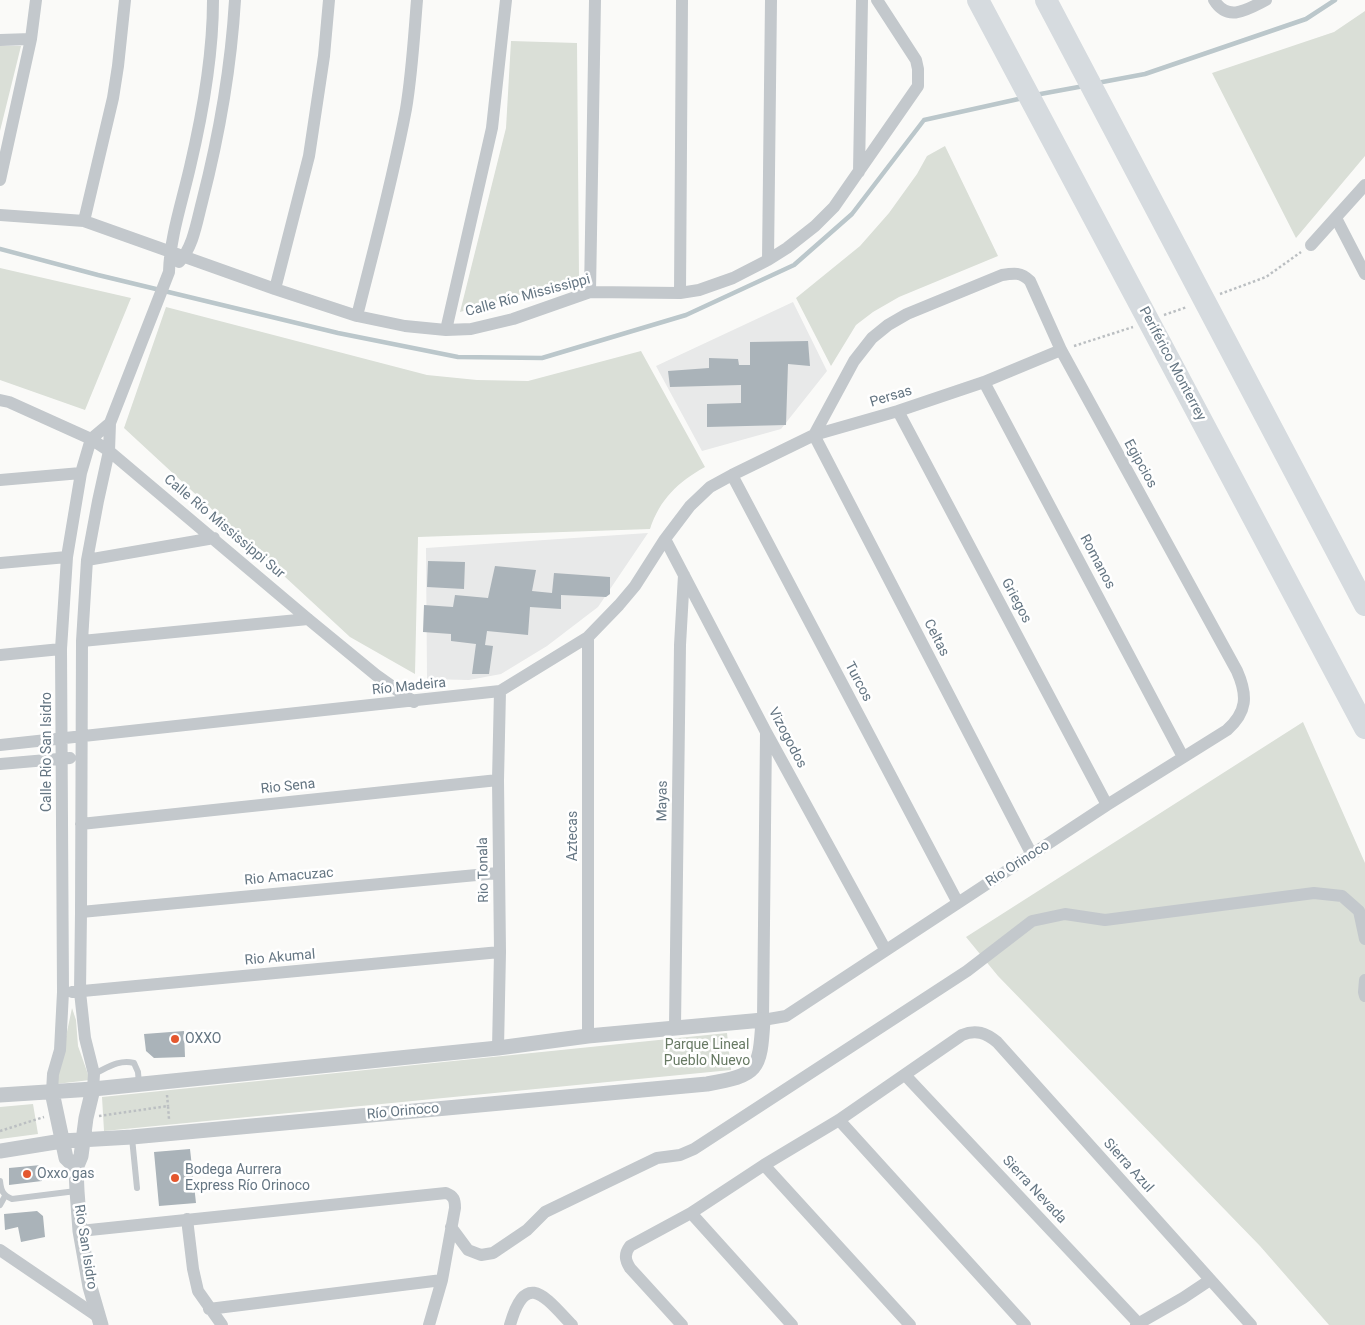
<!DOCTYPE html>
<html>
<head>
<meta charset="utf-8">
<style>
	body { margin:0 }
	canvas { display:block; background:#fafaf8 }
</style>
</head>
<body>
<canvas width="1365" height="1325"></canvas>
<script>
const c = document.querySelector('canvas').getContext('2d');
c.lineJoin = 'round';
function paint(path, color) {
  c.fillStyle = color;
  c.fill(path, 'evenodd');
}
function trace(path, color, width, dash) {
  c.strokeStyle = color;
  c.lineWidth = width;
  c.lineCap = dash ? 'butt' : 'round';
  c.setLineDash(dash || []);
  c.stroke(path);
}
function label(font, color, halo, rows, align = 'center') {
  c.font = font + ' Roboto,sans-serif';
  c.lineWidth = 5;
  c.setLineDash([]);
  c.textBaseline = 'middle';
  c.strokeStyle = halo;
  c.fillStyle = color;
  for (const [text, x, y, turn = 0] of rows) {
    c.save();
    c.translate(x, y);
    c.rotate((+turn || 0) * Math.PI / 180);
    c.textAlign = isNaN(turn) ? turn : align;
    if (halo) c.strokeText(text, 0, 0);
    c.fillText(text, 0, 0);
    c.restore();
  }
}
paint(new Path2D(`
	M793 302 827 371 781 429 702 451 656 366Z
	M648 533 598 607 547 646 501 674 469 680 427 679 426 548Z`), '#e8e9e9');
paint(new Path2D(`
	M1365 11V156L1296 238 1212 73 1334 32Z
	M511 41 577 43 579 278 460 312 506 128Z
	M0 46H21L0 131Z
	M945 146 998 256 899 297 873 312 856 325 831 366 796 298 860 246 889 213 917 174 927 156Z
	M0 268 131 298 85 410 0 380Z
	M166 307 427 375 477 380 528 381 641 351 705 467C678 482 660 499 650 529L418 537 415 674 350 637 124 428Z
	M1303 722 1365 863V1325H1329L1260 1246 998 976 966 937Z
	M72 1008 76 1020 78 1046 90 1080 56 1084Z
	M727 1033 731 1070 104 1131 102 1097Z
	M33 1104 38 1134 0 1139V1107Z`), '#dadfd7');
trace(new Path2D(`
	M1097 83 1145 74 1306 19 1335 0
	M1035 95 1084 86
	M0 249 98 275 338 333 458 357 542 358 686 315 794 265 852 214 924 120 1023 98`), '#bbc7cb', 4.5);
paint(new Path2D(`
	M808 341 810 366 788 364 786 425 707 427V404L741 403V385L670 387 668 371 709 368V358L738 359 739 365H750V342Z
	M428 561 465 562 464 589 427 587Z
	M495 566 536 570 532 591 552 593 554 573 610 577V594L606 597 561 595V609L530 607 528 635 487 631 485 645 493 646 489 674H472L476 644 451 641V634L423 632 424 605 453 607 455 595 488 598Z
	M184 1031 185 1057 154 1058 146 1051 144 1034Z
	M190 1149 196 1203 159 1206 154 1152Z
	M41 1165 42 1181 9 1185V1168Z
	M37 1211 43 1216 45 1237 21 1242 18 1227 5 1230 4 1214Z`), '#aab3b9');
trace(new Path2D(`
	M1220 294 1266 277 1301 252
	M1164 315 1187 307
	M1074 346 1133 327
	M167 1095 168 1106
	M99 1116 168 1106 169 1119
	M0 1131 44 1117`), '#bbbfc2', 2.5, [2.5, 2.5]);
trace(new Path2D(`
	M94 1074C107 1068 119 1059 134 1063L138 1072 139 1084
	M132 1138 137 1188
	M0 1181C1 1191 3 1195 12 1199L76 1191
	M0 1205 5 1196`), '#c3c8cc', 6);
trace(new Path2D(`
	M1214 0C1228 23 1248 9 1266 0
	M0 40 31 39
	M859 172 862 0
	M0 180 31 39 36 0
	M0 215 84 221 275 289 357 316 405 326 446 330 471 329 513 319 590 292 680 293 699 290 733 278 768 260 787 248 815 226 834 207 918 86V69L916 60 877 0
	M1336 218 1365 274
	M84 221 113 98 118 66 125 0
	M1311 245 1365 185
	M768 260 771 0
	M179 262C193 248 197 221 202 202 219 136 231 68 235 0
	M275 289 309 156 324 56 329 0
	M590 292 595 0
	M680 293 682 0
	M357 316C374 248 393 179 406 109 412 73 414 36 417 0
	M446 330 492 128 506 0
	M984 382 1183 757
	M0 400 9 402 91 439 109 451 308 619 376 675 414 702
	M898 411 1107 805
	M814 435 1032 855
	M732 475 958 903
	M0 480 81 473
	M665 539 766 732 885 949
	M87 560 214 538
	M0 563 67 557
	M588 637V1036
	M82 641 308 619
	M0 655 61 649
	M766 732 763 1020 786 1016 1107 805 1227 730C1247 712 1248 696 1237 671L1061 350 1030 281C1021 272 1014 273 1002 275L907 314 888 325 872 338 854 361 814 435
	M0 745 500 691 588 637 619 605 635 586 665 539 690 506 710 487 732 475 814 435 898 411 984 382 1061 350
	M0 764 70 758
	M81 824 498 780
	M81 912 498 873
	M1365 980 1364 992 1365 996
	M72 992 500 952
	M675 1027 680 645 684 575
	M498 1048 500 952 498 780 500 691
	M905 1075 1140 1325
	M93 1089 94 1074 85 1038 80 992 81 912 82 641 87 560 98 501 109 451 110 423 169 272C170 237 182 202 190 167 203 112 213 57 213 0
	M52 1092 53 1074 60 1050 63 992 61 649 67 557 81 473 91 439 110 423
	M839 1120 1025 1325
	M764 1165 910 1325
	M691 1213 792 1325
	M187 1219 193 1269 198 1291 222 1325
	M451 1227 468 1250 481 1255 493 1253 527 1230 545 1212 657 1158 680 1155 694 1149 967 971 1032 921 1065 914 1105 920 1314 893 1342 896 1359 911 1365 939
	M80 1231 446 1193C454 1196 455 1200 455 1208L442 1280 429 1325
	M0 1250 97 1316
	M209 1309 442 1280
	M510 1325C526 1269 545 1297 572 1325
	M682 1325 630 1268C625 1260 624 1254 630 1246L691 1213 764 1165 839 1120 962 1035C976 1029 986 1033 997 1042L1251 1325
	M1136 1325 1183 1298 1210 1280`), '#c3c8cc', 12);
trace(new Path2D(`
	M93 1089 86 1118 81 1156 76 1168 77 1191 80 1231 90 1287 101 1325
	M52 1092 66 1158 76 1168
	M0 1095 93 1089 498 1048 588 1036 763 1020C760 1071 758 1075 707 1084L132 1137 62 1141 0 1151`), '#c3c8cc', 15);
trace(new Path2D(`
	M978 0 1365 728
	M1046 0 1365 605`), '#d6dbdf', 22);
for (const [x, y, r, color] of [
	[175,1039,5,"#e4572e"],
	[27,1174,5,"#e4572e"],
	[175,1178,5,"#e4572e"]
]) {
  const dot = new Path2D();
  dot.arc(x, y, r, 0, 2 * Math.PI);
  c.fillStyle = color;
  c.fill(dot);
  trace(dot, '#fff', 2);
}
label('14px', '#657683', '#fff', [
	["Calle Río Mississippi",528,296,-15],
	["Periférico Monterrey",1172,364,62],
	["Persas",891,397,-17],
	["Egipcios",1140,464,61],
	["Calle Río Mississippi Sur",224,527,40],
	["Romanos",1097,562,62],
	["Griegos",1016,601,62],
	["Celtas",936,638,63],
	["Turcos",858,682,62],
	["Río Madeira",409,687,-6],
	["Vizogodos",787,738,62],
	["Calle Rio San Isidro",47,752,-90],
	["Rio Sena",288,787,-6],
	["Mayas",663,801,-89],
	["Aztecas",573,836,-90],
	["Río Orinoco",1018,864,-33],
	["Rio Tonala",484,870,-91],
	["Rio Amacuzac",289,877,-5],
	["Rio Akumal",280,958,-5],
	["Río Orinoco",403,1112,-5],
	["Sierra Azul",1128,1166,48],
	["Sierra Nevada",1034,1190,47],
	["Rio San Isidro",85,1247,81]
]);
label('14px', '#657683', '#fff', [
	["OXXO",185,1039],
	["Bodega Aurrera",185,1170],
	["Express Río Orinoco",185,1186],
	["Oxxo gas",37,1174]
], 'left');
label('14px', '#687a64', '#fff', [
	["Parque Lineal",707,1045],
	["Pueblo Nuevo",707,1061]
]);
</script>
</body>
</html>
